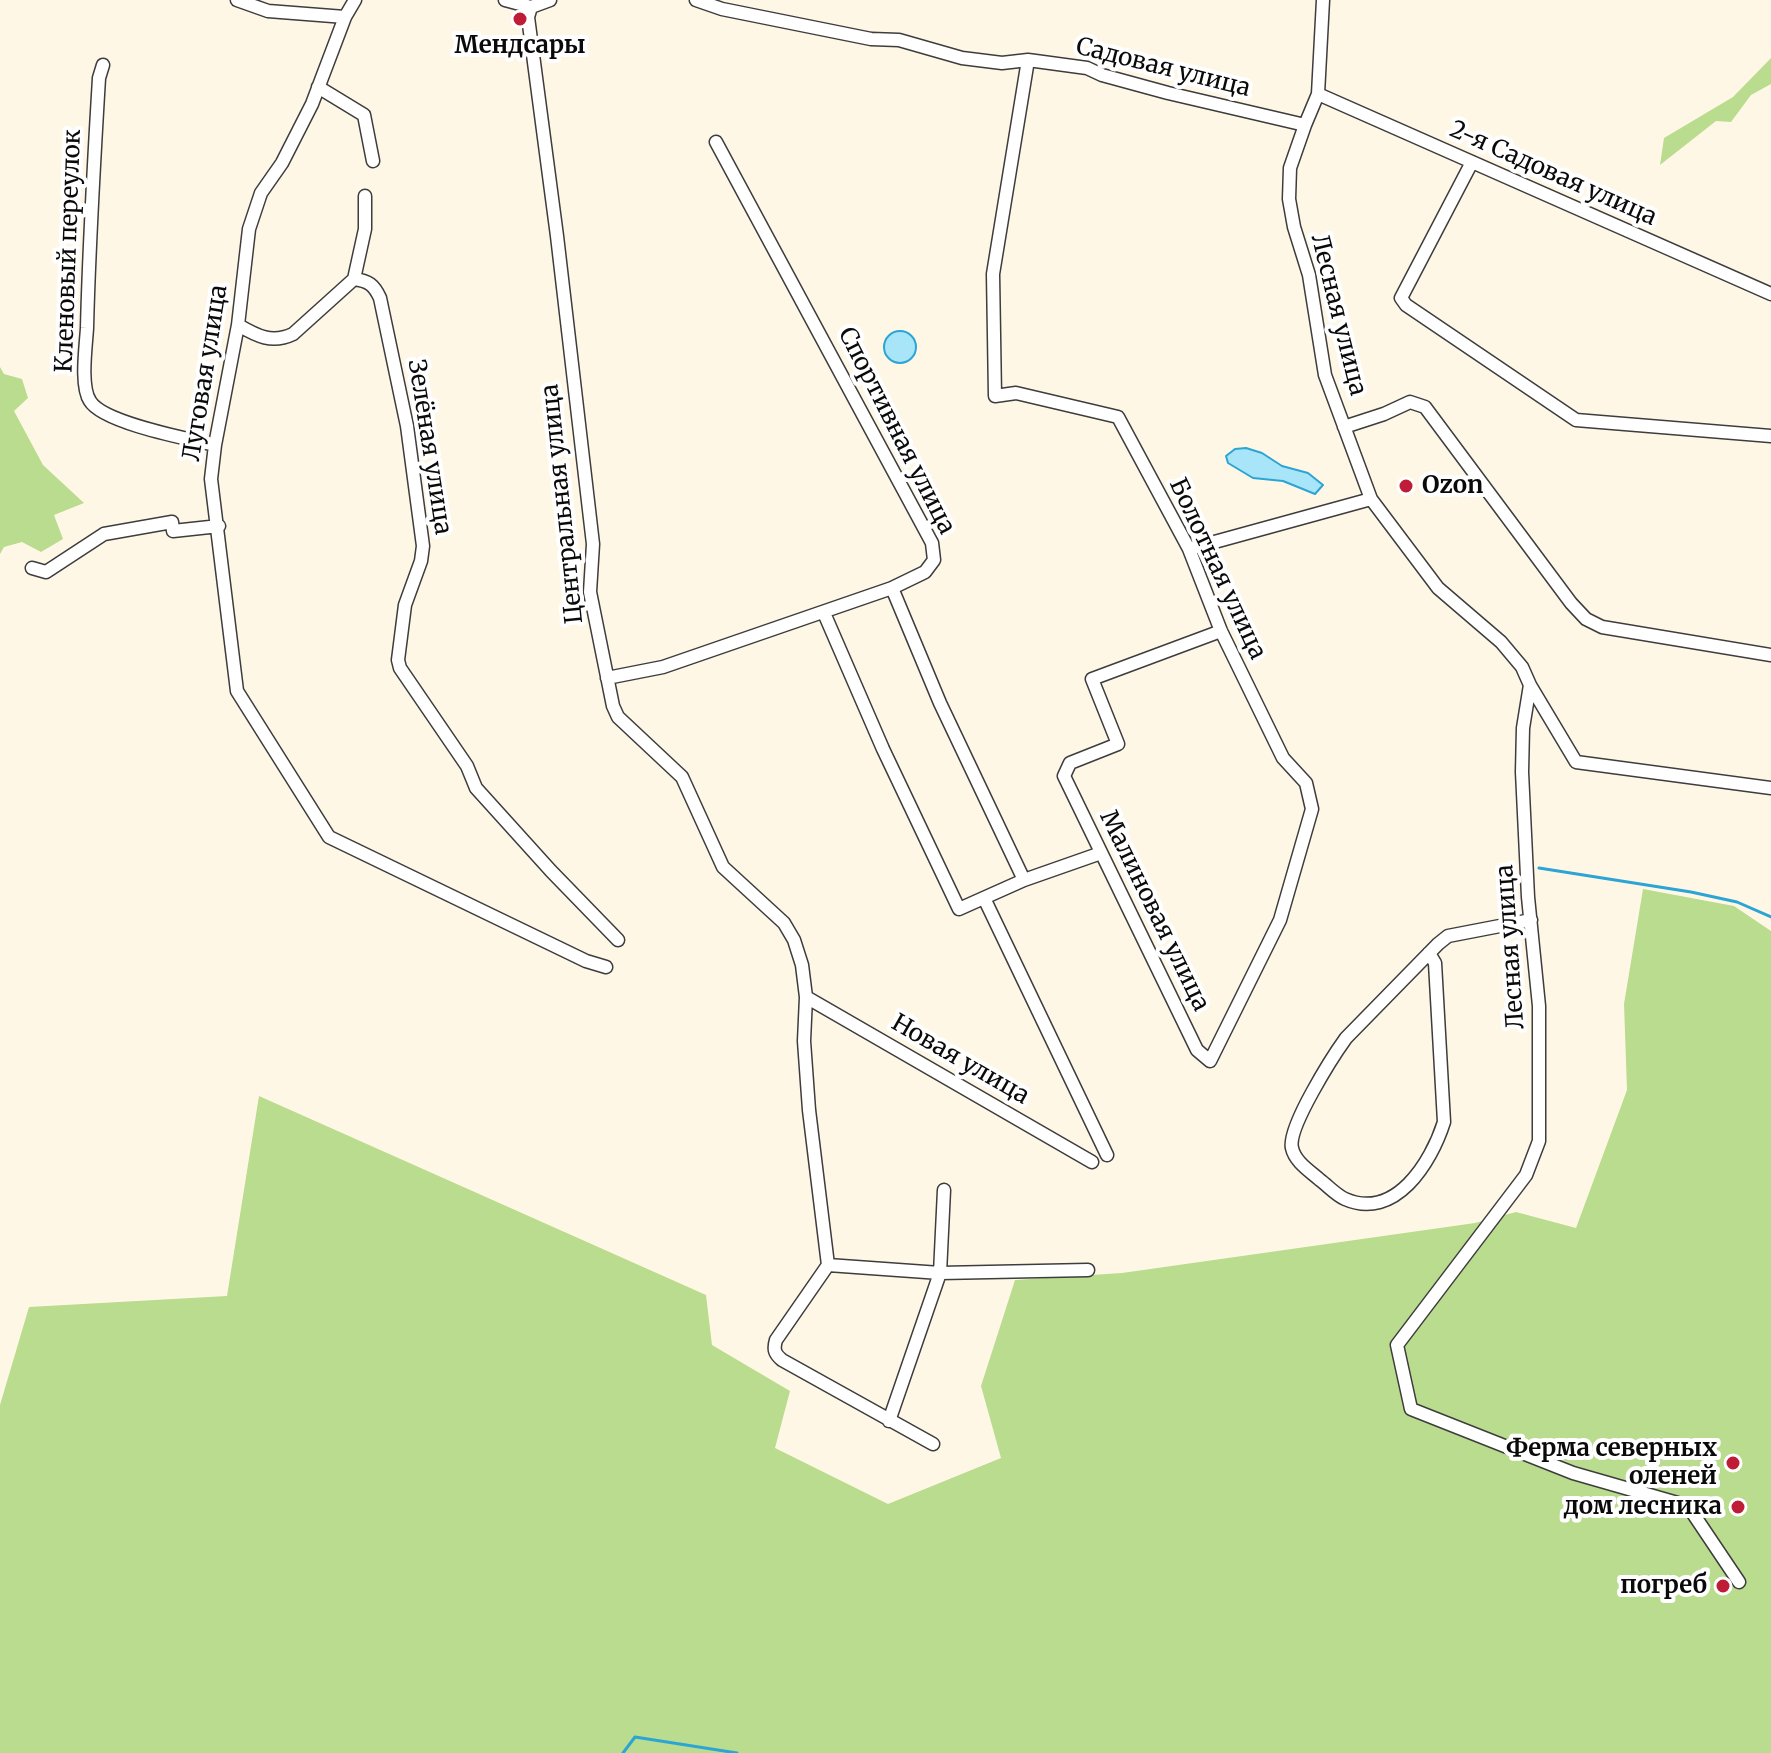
<!DOCTYPE html>
<html>
<head>
<meta charset="utf-8">
<style>
	body { margin:0 }
	canvas { display:block; background:#fff7e6 }
</style>
</head>
<body>
<canvas width="1771" height="1753"></canvas>
<script>
const c = document.querySelector('canvas').getContext('2d');
c.lineJoin = 'round';
function paint(path, color) {
  c.fillStyle = color;
  c.fill(path, 'evenodd');
}
function trace(path, color, width, dash) {
  c.strokeStyle = color;
  c.lineWidth = width;
  c.lineCap = dash ? 'butt' : 'round';
  c.setLineDash(dash || []);
  c.stroke(path);
}
function label(font, color, halo, rows, align = 'center') {
  c.font = font + ' Merriweather,serif';
  c.lineWidth = 8;
  c.setLineDash([]);
  c.textBaseline = 'middle';
  c.strokeStyle = halo;
  c.fillStyle = color;
  for (const [text, x, y, turn = 0] of rows) {
    c.save();
    c.translate(x, y);
    c.rotate((+turn || 0) * Math.PI / 180);
    c.textAlign = isNaN(turn) ? turn : align;
    if (halo) c.strokeText(text, 0, 0);
    c.fillText(text, 0, 0);
    c.restore();
  }
}
paint(new Path2D(`
	M1771 58V84L1751 95 1731 122 1716 121 1660 165 1664 138 1733 97Z
	M0 367 4 374 22 379 28 398 14 411 43 465 84 503 54 515 63 539 41 552 22 542 4 547 0 554Z
	M1643 889 1734 906 1771 931V1753H0V1405L29 1307 227 1296 259 1096 706 1295 712 1345 790 1391 775 1448 888 1504 1001 1458 981 1386 1015 1280 1122 1273 1475 1223 1516 1212 1576 1228 1627 1090 1624 1004Z`), '#badc8e');
const water = new Path2D(`
	M884 347a16 16 0 1 1 32 0a16 16 0 1 1-32 0Z
	M1246 448 1262 453 1282 466 1308 473 1323 485 1315 494 1283 481 1253 478 1228 463 1226 456 1235 449Z`);
paint(water, '#a8e5f9');
trace(water, '#2ca5d4', 2);
trace(new Path2D(`
	M1539 868 1691 892 1737 902 1771 917
	M623 1753 635 1737 737 1753`), '#2ca5d4', 3);
const minor = new Path2D(`
	M237 0 268 11 345 17
	M355 0 345 17 312 104 282 163 261 193 249 229 238 325 215 445 211 479 237 691 329 837 586 961 606 967
	M505 0 531 7 550 0
	M696 0 722 9 871 39 899 40 962 58 1002 63 1028 60 1087 68 1102 75 1168 93 1305 125 1318 94 1323 0
	M531 7 528 17 557 236 593 544 590 592 613 706 618 717 682 777 723 867 784 923 794 940 802 965 806 997 804 1041 809 1110 828 1265 776 1340C773 1350 775 1354 782 1360L933 1444
	M1028 60 993 274 995 396 1016 393 1118 417 1189 549 1221 631 1283 758 1306 783 1312 809 1280 920 1210 1061 1197 1050 1064 776 1070 763 1118 744 1092 679 1221 631
	M103 65 99 78C94 161 89 245 87 328 86 346 80 386 90 401 103 423 189 439 215 445
	M318 87 364 115 373 161
	M1318 94 1771 294
	M1305 125 1290 168 1289 199 1294 227 1309 275 1325 375 1371 499 1438 588 1501 642 1522 667 1530 685 1523 728 1522 772 1528 897 1539 1006V1141L1526 1175 1397 1345 1411 1409 1573 1473 1688 1506 1739 1582
	M1472 162 1401 298 1406 305 1576 420 1771 436
	M354 279C369 281 374 285 380 298L407 426 423 546 421 561 405 605 398 660 400 668 467 766 476 788 551 871 618 940
	M238 325C257 336 272 344 293 334L354 279 365 229V196
	M1344 427 1384 414 1410 402 1425 407 1571 603 1586 619 1602 627 1771 655
	M1189 549 1371 499
	M32 568 46 572 104 534 172 522 173 531 219 526
	M892 588 940 703 1024 880
	M824 613 883 749 959 909 1024 880 1101 853
	M607 678 663 667 892 588 925 572 934 560 932 543 716 142
	M1530 685 1576 762 1771 788
	M984 898 1107 1155
	M1429 953 1435 963 1444 1122C1431 1163 1395 1221 1345 1199 1336 1195 1328 1186 1320 1180 1310 1171 1295 1162 1292 1148 1287 1128 1333 1056 1346 1038L1438 944 1448 936 1531 920
	M806 997 1092 1162
	M828 1265 940 1273 1088 1270
	M889 1421 940 1273 944 1190`);
trace(minor, '#3d3d3d', 15);
trace(minor, '#fff', 12);
for (const [x, y, r, color] of [
	[520,19,8,"#bf1c37"],
	[1406,486,8,"#bf1c37"],
	[1733,1463,8,"#bf1c37"],
	[1738,1507,8,"#bf1c37"],
	[1723,1586,8,"#bf1c37"]
]) {
  const dot = new Path2D();
  dot.arc(x, y, r, 0, 2 * Math.PI);
  c.fillStyle = color;
  c.fill(dot);
  trace(dot, '#fff', 3);
}
label('bold 24px', '#0a0a0a', '#fff', [
	["Мендсары",520,46,"center"],
	["Ozon",1422,486,"left"],
	["Ферма северных",1717,1449],
	["оленей",1717,1477],
	["дом лесника",1722,1507],
	["погреб",1707,1586]
], 'right');
label('24px', '#0a0a0a', '#fff', [
	["Садовая улица",1163,68,14],
	["2-я Садовая улица",1553,174,24],
	["Кленовый переулок",69,251,-88],
	["Лесная улица",1338,315,76],
	["Луговая улица",206,373,-81],
	["Спортивная улица",896,431,63],
	["Зелёная улица",429,447,81],
	["Центральная улица",563,504,-96],
	["Болотная улица",1217,569,65],
	["Малиновая улица",1154,911,64],
	["Лесная улица",1511,947,-94],
	["Новая улица",960,1060,30]
]);
</script>
</body>
</html>
